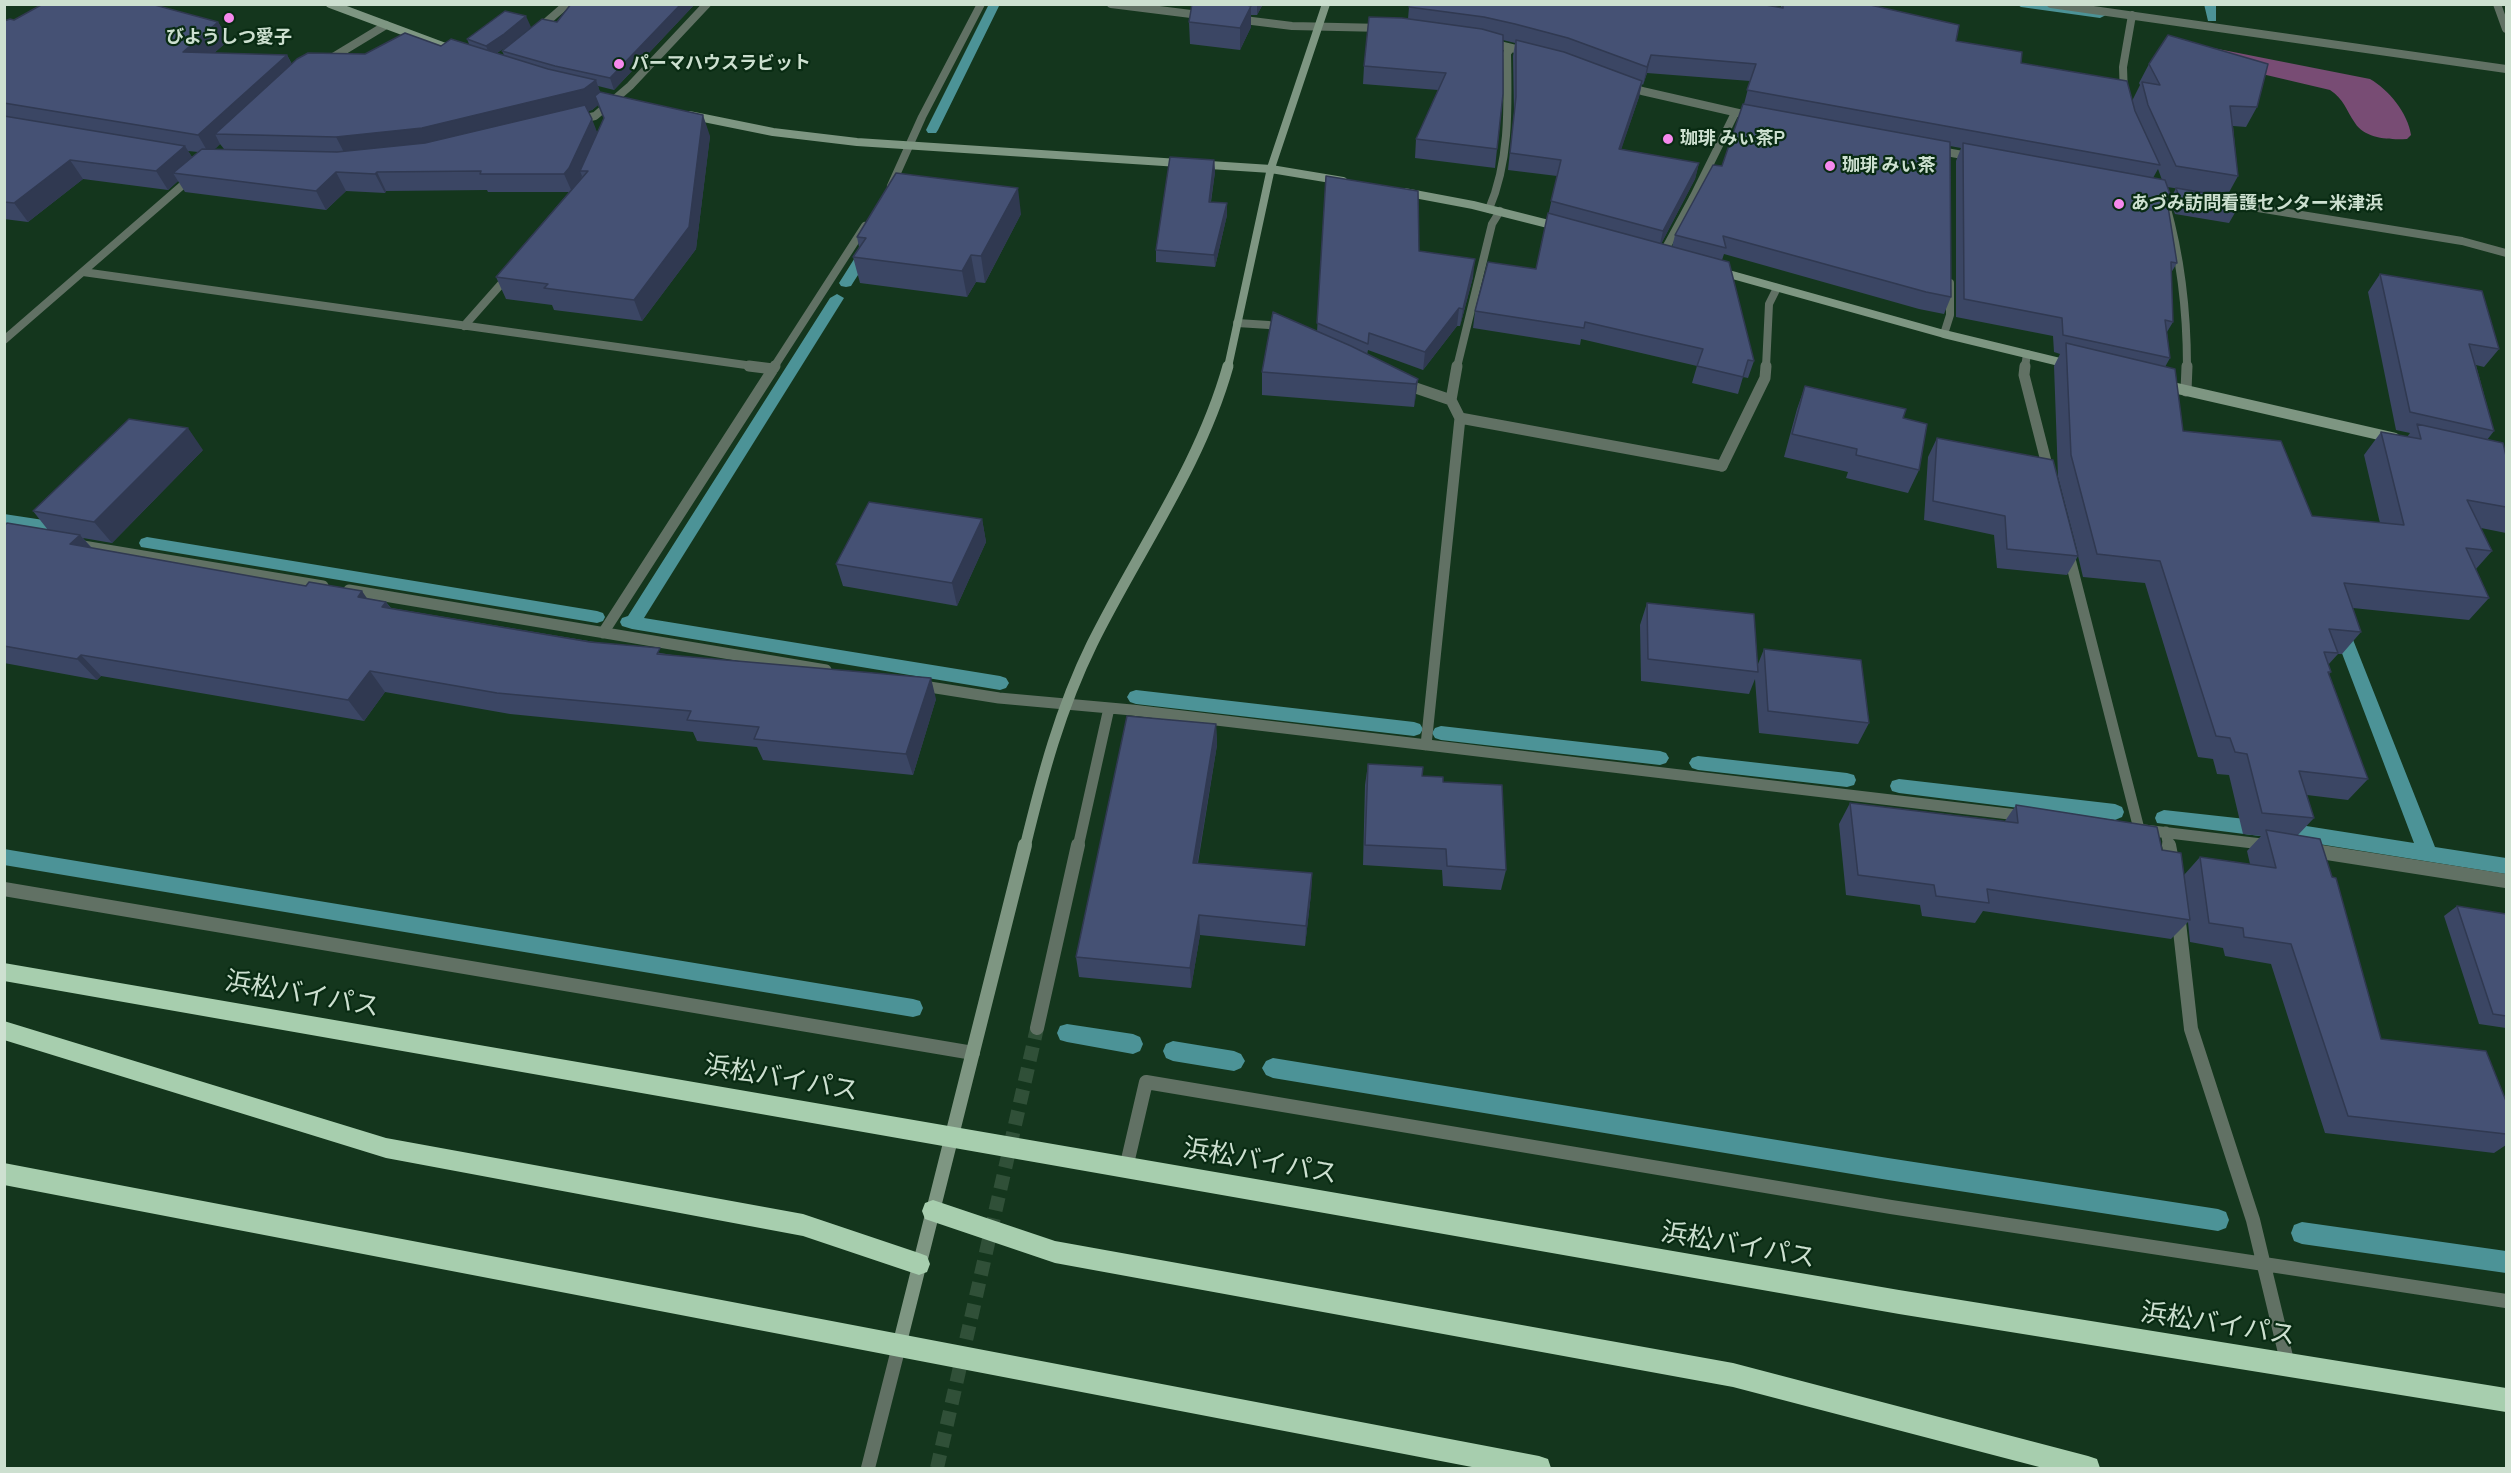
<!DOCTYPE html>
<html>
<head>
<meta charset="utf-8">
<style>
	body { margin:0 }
	#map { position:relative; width:2511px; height:1473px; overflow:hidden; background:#14361d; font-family:Manrope,sans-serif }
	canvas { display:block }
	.frame { position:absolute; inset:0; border:6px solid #cde0d0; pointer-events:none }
</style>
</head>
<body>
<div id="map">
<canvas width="2511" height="1473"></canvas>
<div class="frame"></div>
</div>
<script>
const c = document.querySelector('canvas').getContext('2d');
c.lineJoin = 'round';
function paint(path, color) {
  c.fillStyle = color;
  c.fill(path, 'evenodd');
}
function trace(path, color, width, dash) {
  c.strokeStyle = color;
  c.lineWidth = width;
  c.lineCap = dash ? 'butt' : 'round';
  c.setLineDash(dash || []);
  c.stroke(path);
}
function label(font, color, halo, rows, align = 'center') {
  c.font = font + ' Manrope,"Noto Sans JP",sans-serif';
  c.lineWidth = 4.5;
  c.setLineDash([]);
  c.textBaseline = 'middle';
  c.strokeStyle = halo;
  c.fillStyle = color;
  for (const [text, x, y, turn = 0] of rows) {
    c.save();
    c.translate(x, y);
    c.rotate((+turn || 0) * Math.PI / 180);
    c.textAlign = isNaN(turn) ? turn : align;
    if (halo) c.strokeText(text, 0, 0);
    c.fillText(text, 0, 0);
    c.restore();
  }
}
paint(new Path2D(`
	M2208 47 2370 79C2388 89 2408 113 2411 135L2407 139C2391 140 2365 139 2355 123 2346 110 2344 99 2330 90L2211 62Z`), '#784c74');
paint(new Path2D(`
	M989 4H1000L938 130 936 133H928L926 130Z
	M2016 4H2049L2100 12 2106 15 2100 18 2021 7Z
	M2204 4H2216V21H2208Z
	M868 244 875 248 851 286 846 287 841 286 839 283 863 245Z
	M837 294 844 298 644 618 1000 676 1006 678 1009 683 1006 688 1000 690 632 629 622 626 620 622 622 618 628 616 830 298Z
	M4 514 70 524 76 526 78 530 76 534 70 536 4 525Z
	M147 537 597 611 603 613 605 617 603 621 597 623 141 547 139 543 141 539Z
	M2340 621 2346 623 2348 627 2435 847 2506 858V874L2300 841 2157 823 2155 818 2157 813 2164 810 2300 825 2414 843 2332 627 2334 623Z
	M1136 690 1414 722 1420 724 1423 729 1420 734 1414 736 1136 704 1130 702 1127 697 1130 692Z
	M1441 726 1660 751 1666 753 1669 758 1666 763 1660 765 1441 740 1435 738 1432 733 1435 728Z
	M1698 756 1847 773 1854 775 1856 780 1854 785 1847 787 1698 770 1692 768 1689 763 1692 758Z
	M1899 779 2115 804 2122 807 2124 812 2122 817 2115 820 1899 793 1892 791 1890 786 1892 781Z
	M4 849 913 999 920 1001 923 1008 920 1015 913 1017 4 865Z
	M1067 1024 1133 1034 1140 1037 1143 1044 1140 1051 1133 1054 1067 1042 1060 1040 1057 1033 1060 1026Z
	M1173 1041 1234 1051 1241 1054 1245 1061 1241 1068 1234 1071 1173 1061 1166 1058 1163 1051 1166 1044Z
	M1273 1058 1888 1158 2218 1209 2226 1212 2229 1220 2226 1228 2218 1231 1888 1180 1273 1078 1266 1075 1262 1068 1266 1061Z
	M2302 1222 2506 1251V1273L2302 1244 2294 1241 2291 1233 2294 1225Z`), '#4c9397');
trace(new Path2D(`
	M937 1468 1037 1028`), '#305038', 14, [14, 8]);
trace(new Path2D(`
	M1662 255 1693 198
	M1766 367 1769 304 1777 288`), '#617164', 8);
trace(new Path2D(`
	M1722 466 1765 378 1766 366`), '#617164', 11);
trace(new Path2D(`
	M1111 4 1207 16
	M2051 4 2506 69
	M2497 4 2506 29
	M1236 19 1292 26 1384 28
	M536 31 567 4
	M1487 42 1528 52
	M325 62 386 25
	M1627 85 1642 91 1756 117
	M2124 97 2123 67 2132 15
	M577 120 595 116 630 86 707 4
	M1935 150 1974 157
	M891 186 922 117 981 4
	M1693 198 1735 113
	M2221 202 2462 241 2506 253
	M2166 205C2181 258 2187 312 2187 367
	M1489 209C1510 160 1508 106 1507 53L1511 48
	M83 272 760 367
	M1237 323 1269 325 1284 332
	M464 326 510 274
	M1944 334 1950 315V283
	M4 340 192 177
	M774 367 865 226
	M1457 367 1492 224 1500 211
	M2025 367 2027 354`), '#617164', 8);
trace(new Path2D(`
	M749 366 773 369
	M2025 366 2024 375 2049 473
	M1401 383 1451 400
	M2186 391 2187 366
	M1460 418 1722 466
	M77 545 323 586
	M2068 551 2139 829
	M349 590 826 670
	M603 633 775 366
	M917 685 999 698 1132 710 2026 816
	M1426 745 1460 418 1451 400 1457 366
	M2144 830 2270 845
	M2166 832 2169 847
	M1078 847 1109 708`), '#617164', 11);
trace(new Path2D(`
	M2169 845 2173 866
	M2308 850 2506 881
	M4 889 973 1053
	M2178 913 2191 1029 2253 1220 2288 1365
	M1037 1028 1078 845
	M1126 1168 1146 1082 1891 1207 2506 1301
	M868 1468 899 1346`), '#617164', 14);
trace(new Path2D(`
	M330 4 456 51
	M689 115 773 132 857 142 1271 169 1343 181
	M1404 192 1473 205 1560 227
	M1718 271 1944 334 2072 365
	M1228 367 1271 168 1326 4`), '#7e9682', 8);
trace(new Path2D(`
	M2162 385 2394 438
	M1025 847C1042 777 1060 709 1092 644 1138 551 1200 466 1228 366`), '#7e9682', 11);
trace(new Path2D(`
	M899 1346 1025 845`), '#7e9682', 14);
paint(new Path2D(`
	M4 963 1899 1290 2506 1388V1412L1899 1314 4 981Z
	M4 1021 386 1138 803 1214 919 1253 927 1256 930 1264 927 1272 919 1275 803 1236 386 1158 4 1040Z
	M4 1163 1539 1456 1548 1459 1551 1468H1477L4 1185Z
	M933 1200 1055 1241 1733 1363 2088 1456 2097 1459 2100 1468H2043L1733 1387 1055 1263 925 1219 922 1211 925 1203Z`), '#a7ceae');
paint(new Path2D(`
	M695 4 614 90 598 86 600 92 710 136 696 249 642 321 554 310 552 305 506 299 496 277 569 192H488L487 190 386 191 385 193 346 191 326 210 185 192 178 181 168 190 83 179 28 222 4 219V21L14 20 218 22 229 40 214 53 287 55 292 64 365 54 441 46 469 44 467 39 531 27 514 41 557 22ZM506 47 502 51 504 55 497 53ZM598 105 604 119 597 133 588 111 592 110ZM220 144 224 149H214L216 148ZM188 151 198 152 192 157Z
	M1192 4H1263L1257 15H1251V27L1240 50 1190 44 1189 22Z
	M1781 4H1866L1956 41 2132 101 2140 85 2139 83 2149 64 2257 107 2246 127 2233 126 2238 176 2227 196 2167 187 2170 194 2167 199 2177 263 2171 273 2173 322 2167 332 2170 358 2165 367 2183 431 2312 516 2380 523 2364 455 2381 432 2407 437 2410 433 2396 430 2368 292 2380 274 2499 349 2484 367 2476 365 2494 431 2487 440 2506 456V533L2481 528 2492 551 2476 569 2489 598 2469 620 2353 608 2361 632 2342 654H2338L2328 665 2331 672 2329 674 2368 779 2348 800 2307 795 2314 818 2298 835 2381 1039 2506 1101V1145L2494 1153 2325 1133 2271 964 2225 956 2223 948 2190 942 2188 922 2171 939 1983 911 1975 923 1922 916 1920 905 1846 895 1839 824 1850 803 2005 821 2016 805 2162 850 2184 875 2200 857 2250 864 2247 851 2261 836 2243 834 2229 775 2217 774 2213 759 2198 757 2145 583 2083 577 2078 556 2067 575 1997 568 1994 535 1924 520 1928 457 1937 438 2078 554 2058 477 2054 366 2060 354 2054 352 2053 336 1956 317V161L1961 148 1950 146 1951 297 1944 314 1919 309 1724 254 1722 260 1754 361 1748 378 1743 377 1738 394 1692 383 1697 366 1581 339 1580 345 1473 328 1475 311 1536 269 1557 176 1508 170 1514 113 1513 56 1515 43 1503 40 1497 149 1495 168 1415 158 1416 139 1438 90 1363 84 1364 66 1408 19 1409 7 1781 8ZM1647 73 1750 81 1744 104 1722 166 1675 235 1672 247 1661 244 1695 179 1699 163 1621 149 1639 97 1642 84 1643 85ZM2158 169 2162 180 2153 178Z
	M1214 160 1215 172 1211 202 1227 215 1215 267 1156 262V250Z
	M1326 176 1419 251 1473 277 1460 326H1457L1423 370 1368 350 1367 355 1418 379 1414 407 1262 395V372L1317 332Z
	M2176 188 2236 211 2229 223 2175 214 2170 200Z
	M1021 214 985 283 976 282 967 297 860 283 853 257 859 247 857 237Z
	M1805 386 1903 418 1919 470 1908 493 1846 478 1848 472 1784 457 1797 409Z
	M203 450 112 543 83 538 92 548 386 602 391 608 936 699 913 775 763 760 757 747 697 741 693 732 510 714 385 692 364 721 101 676 97 680 4 663V526L48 530 33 511Z
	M982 519 986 542 957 606 843 586 836 564Z
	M1647 603 1758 664 1764 649 1869 723 1858 744 1759 733 1755 679 1749 694 1641 681 1640 625Z
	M1216 724 1217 745 1198 863 1312 873 1311 894 1305 946 1200 935 1191 988 1079 977 1076 957Z
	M1368 764 1422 776 1443 782 1506 870 1501 890 1443 886 1442 870 1363 865 1365 785Z
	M2457 906 2506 914V1028L2479 1024 2444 916Z`), '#3b4664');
paint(new Path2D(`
	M681 4H695L614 90 610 78Z
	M1257 4H1263L1257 15Z
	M1251 6V27L1240 50V28Z
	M526 16 531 27 508 46 490 57 486 46Z
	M218 22 229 40 194 71 183 52Z
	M287 55 296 73 215 134 220 144 209 154 198 135Z
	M1651 55 1647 73 1643 85 1647 67Z
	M596 80 603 101 592 110 432 149 347 158 336 137Z
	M1642 81 1639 97 1616 165 1619 149Z
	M703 115 710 136 696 249 642 321 634 300Z
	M592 119 599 137 580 171 582 176 577 187 572 192 564 174Z
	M185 146 197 165 173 173 178 181 168 190 156 171Z
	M70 160 83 179 28 222 14 203Z
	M1214 160 1215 172 1209 213V202Z
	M1699 163 1695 179 1659 248 1663 231Z
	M336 172 346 191 326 210 316 191Z
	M377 172 386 191 385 193 375 174Z
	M1018 188 1021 214 985 283 981 256Z
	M1227 203V215L1215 267 1214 255Z
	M971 255 976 282 967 297 962 271Z
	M1475 259 1473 277 1460 326 1463 309Z
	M1459 308 1457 326 1423 370 1425 352Z
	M1418 379 1415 402 1414 407 1416 384Z
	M188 428 203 450 112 543 94 522Z
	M982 519 986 542 957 606 952 583Z
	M80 535 99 557 70 544Z
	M362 591 377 613 358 597Z
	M386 602 401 624 382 607Z
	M81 655 101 676 97 680 77 659Z
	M370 671 385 692 364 721 348 700Z
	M931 678 936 699 913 775 906 754Z
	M1216 724 1217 745 1194 883 1193 863Z
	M1312 873 1311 894 1305 946 1306 926Z
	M1199 915 1200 935 1191 988 1190 968Z`), '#303951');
const building = new Path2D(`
	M52 4H151L218 22 183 52 287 55 198 135 4 103V21L10 19 14 20 41 5H50Z
	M571 4H681L610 78 555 66 502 51 542 19 557 22Z
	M1192 4H1242L1251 6 1240 28 1189 22Z
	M1410 4H1760L1783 8V4H1866L1959 25 1956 41 2022 52 2021 63 2127 81 2135 111 2160 165 1747 90 1756 64 1651 55 1647 67 1568 38 1515 24 1484 17 1409 7Z
	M505 11 526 16 504 34 486 46 467 39Z
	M1369 17 1402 18 1482 29 1503 35V94L1497 149 1416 139 1446 73 1364 66Z
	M405 33 441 46 451 39 548 69 596 80 584 89 422 128 336 137 215 134 297 59 308 53 365 54Z
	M2168 35 2268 64 2257 107 2230 106 2238 176 2176 166 2148 105 2142 82 2160 85 2149 64Z
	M1516 40 1564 52 1642 81 1619 149 1699 163 1663 231 1551 201 1561 160 1510 153 1516 97Z
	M600 92 703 115 689 227 634 300 544 288 548 284 496 277 588 171H580L604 118 595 96Z
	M1743 104 1950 142 1951 297 1926 292 1723 236 1726 248 1675 235 1713 165 1722 166Z
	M585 105 592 119 569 168 564 174H480L481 171 377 172 375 174 336 172 316 191 173 173 202 149 337 152 425 143Z
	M4 116 185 146 156 171 70 160 14 203 4 202Z
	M1963 143 2165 180 2170 194H2166L2177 263 2171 262 2173 322 2165 320 2170 358 2063 335 2062 318 1964 299Z
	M1170 157 1214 160 1209 202 1227 203 1214 255 1156 250Z
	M896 173 1018 188 981 256 971 255 962 271 853 257 866 238 857 237Z
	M1326 176 1418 191 1419 251 1475 259 1463 309 1459 308 1425 352 1369 333 1368 344 1317 323Z
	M2176 188 2235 198 2236 211 2181 202Z
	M1548 213 1729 262 1754 361 1748 360 1743 377 1697 366 1703 349 1585 322 1584 328 1475 311 1488 262 1536 269Z
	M2380 274 2482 291 2499 349 2469 344 2494 431 2410 412Z
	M1273 312 1351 346 1418 379 1416 384 1262 372Z
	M2066 343 2175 369 2183 431 2281 441 2312 516 2404 525 2381 432 2421 439 2417 424 2503 443 2506 456V507L2467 500 2492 551 2466 548 2489 598 2344 583 2361 632 2329 629 2338 653 2324 652 2331 672H2328L2368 779 2299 771 2314 818 2262 813 2247 754 2235 752 2230 738 2216 736 2160 561 2097 554 2071 455Z
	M1805 386 1906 409 1903 418 1927 424 1919 470 1856 455 1857 449 1792 434Z
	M129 419 188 428 94 522 33 511Z
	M1937 438 2053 460 2078 556 2007 549 2005 516 1933 501Z
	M869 502 982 519 952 583 836 564Z
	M7 523 80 535 70 544 306 586 309 582 362 591 358 597 386 602 382 607 590 642 660 648 657 654 931 678 906 754 754 739 759 727 687 720 691 711 497 693 370 671 348 700 81 655 77 659 4 646V526Z
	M1647 603 1754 614 1758 672 1648 659Z
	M1764 649 1861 660 1869 723 1768 711Z
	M1127 716 1216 724 1193 863 1312 873 1306 926 1199 915 1190 968 1076 957Z
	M1368 764 1423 767 1422 776 1443 777V782L1502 785 1506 870 1447 866 1446 849 1365 845Z
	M1850 803 2018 823 2016 805 2157 827 2162 850 2181 853 2190 920 1987 889 1989 903 1936 896 1934 885 1858 875Z
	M2266 830 2320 839 2332 877 2336 878 2381 1039 2486 1051 2506 1101V1134L2348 1116 2291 944 2244 937 2243 928 2209 923 2200 857 2276 868Z
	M2457 906 2506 914V1016L2493 1014Z`);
paint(building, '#455174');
trace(building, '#303951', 1.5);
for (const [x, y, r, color] of [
	[229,18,6,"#f689ed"],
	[619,64,6,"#f689ed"],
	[1668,139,6,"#f689ed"],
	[1830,166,6,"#f689ed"],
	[2119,204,6,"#f689ed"]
]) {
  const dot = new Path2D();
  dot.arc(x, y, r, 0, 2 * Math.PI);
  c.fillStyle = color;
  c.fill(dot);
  trace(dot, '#092b13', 2);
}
label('bold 18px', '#cde0d0', '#092b13', [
	["びようしつ愛子",229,38,"center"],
	["パーマハウスラビット",631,64],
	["珈琲 みぃ茶P",1680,139],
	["珈琲 みぃ茶",1842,166],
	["あづみ訪問看護センター米津浜",2131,204]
], 'left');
label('26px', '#cde0d0', '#092b13', [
	["浜松バイパス",302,995,10],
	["浜松バイパス",781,1079,10],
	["浜松バイパス",1260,1162,10],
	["浜松バイパス",1738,1246,10],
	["浜松バイパス",2218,1325,9]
]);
</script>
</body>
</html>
